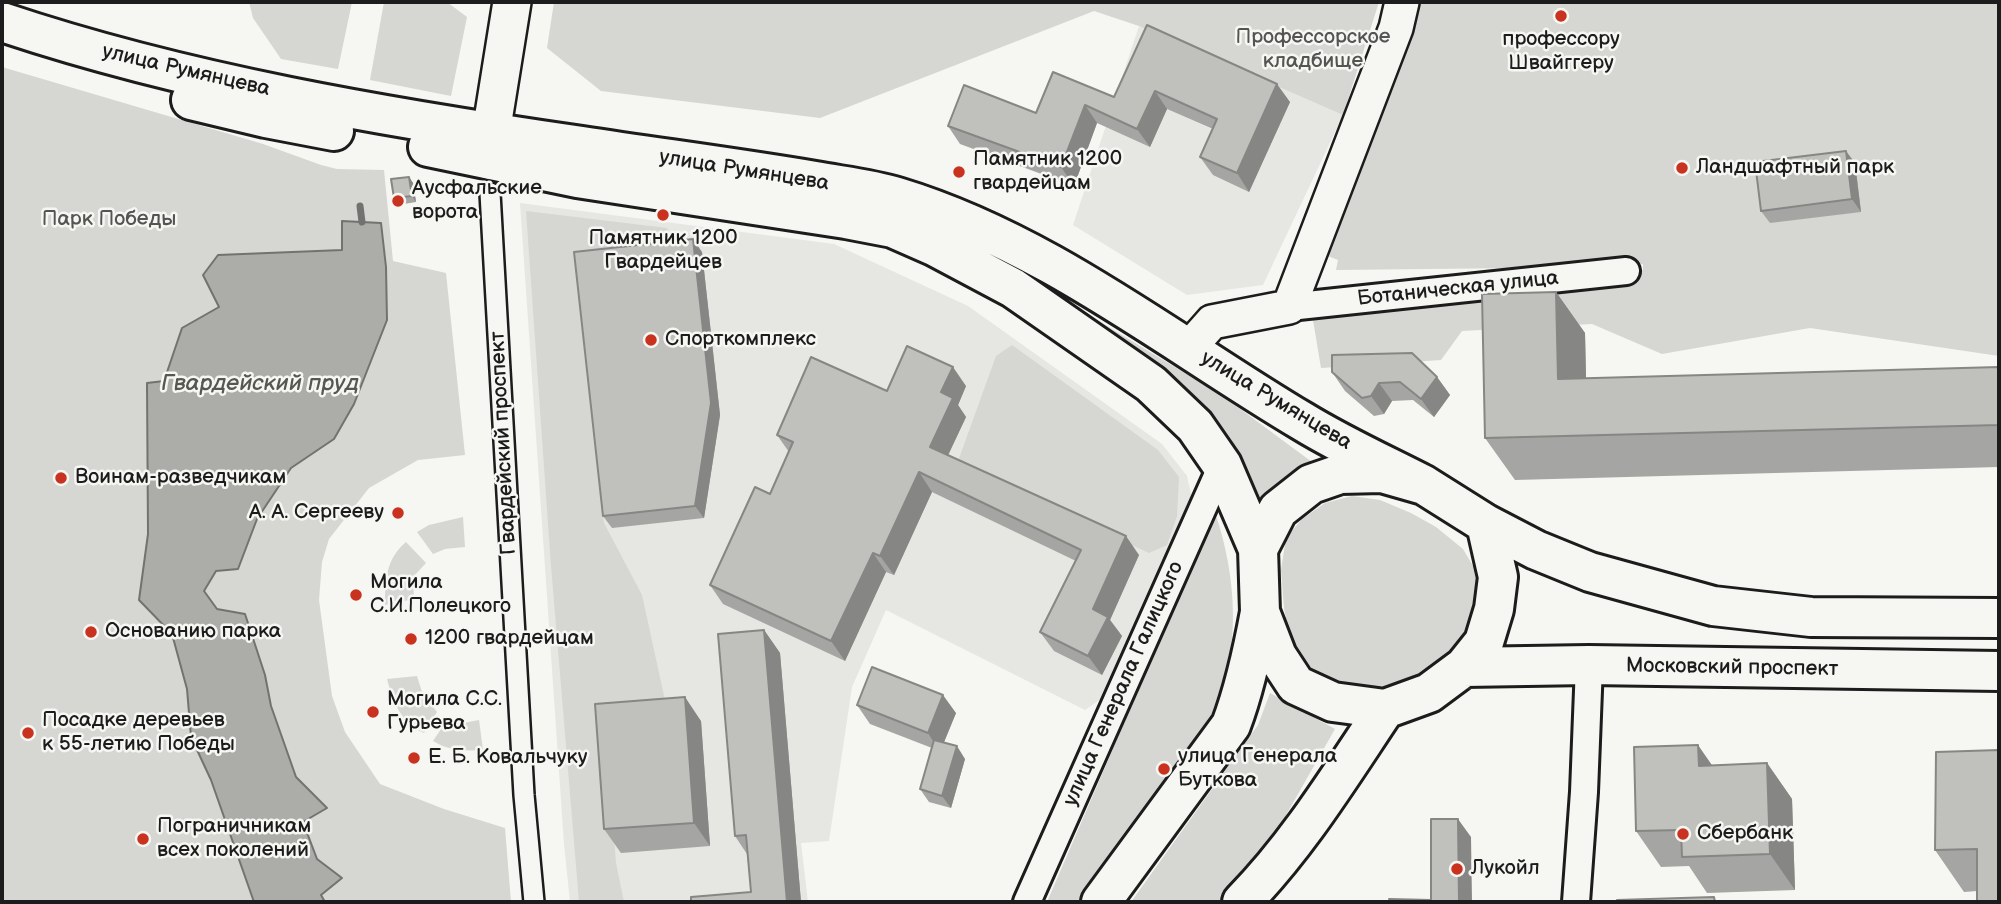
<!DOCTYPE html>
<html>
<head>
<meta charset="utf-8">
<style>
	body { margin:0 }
	#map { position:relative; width:2001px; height:904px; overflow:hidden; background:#f6f6f2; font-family:"Balsamiq Sans",sans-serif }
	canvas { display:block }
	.frame { position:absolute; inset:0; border:4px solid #1c1c1c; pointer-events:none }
</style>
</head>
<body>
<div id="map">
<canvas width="2001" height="904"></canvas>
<div class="frame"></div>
</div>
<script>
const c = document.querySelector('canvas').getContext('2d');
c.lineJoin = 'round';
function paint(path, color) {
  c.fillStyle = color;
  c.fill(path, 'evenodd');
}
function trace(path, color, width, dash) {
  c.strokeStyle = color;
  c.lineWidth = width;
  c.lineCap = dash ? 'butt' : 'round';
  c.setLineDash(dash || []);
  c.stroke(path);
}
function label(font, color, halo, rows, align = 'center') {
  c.font = font + ' "Balsamiq Sans",sans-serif';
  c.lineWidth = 5;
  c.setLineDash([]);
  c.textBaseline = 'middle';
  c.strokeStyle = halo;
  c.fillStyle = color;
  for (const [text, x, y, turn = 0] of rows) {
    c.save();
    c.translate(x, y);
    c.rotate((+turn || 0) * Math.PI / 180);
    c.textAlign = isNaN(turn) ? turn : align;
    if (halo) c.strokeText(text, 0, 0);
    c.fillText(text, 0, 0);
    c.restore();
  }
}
paint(new Path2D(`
	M1139 26 1343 115 1263 285 1187 295 1073 225ZM1160 43 1290 102 1230 137 1167 109Z
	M520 203 834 244 968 306 1162 444 1187 476 1193 503 1105 696 1085 710 886 610 852 687 829 841 801 843 808 902H570L564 844Z`), '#e6e6e2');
paint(new Path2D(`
	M249 2H352L338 69 281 59 253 18Z
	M384 2H447L467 17 451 96 370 80Z
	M554 2H1379L1343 115 1139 26 1094 11 820 118 601 91 547 48Z
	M1411 2H1999V356L1810 328 1662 354 1592 324 1462 331 1441 360 1321 368 1313 320 1369 302 1535 293 1643 270V264L1612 267 1336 270 1338 260 1328 256Z
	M2 67 263 144 321 165 337 169 384 170 393 261 446 273 465 455 418 460 369 488 329 539 322 562 319 600 332 696 345 732 380 784 444 809 505 828 511 902H325L321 895 342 878 317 859 303 822 327 807 296 777 271 706 265 675 204 591 216 571 238 568 257 519 291 467 334 439 354 404 387 320 386 267 381 224 343 221 342 250 218 255 219 307 182 328 164 381 147 383 148 534 139 600 172 634 187 689 191 737 211 780 254 902H2Z
	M526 211 667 228 676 248 577 260 604 523 642 595 668 714 605 719 616 863 624 902H579L551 566Z
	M1049 291 1193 378 1239 408 1320 468 1263 510 1243 471Z
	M1012 345 1158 450 1179 477 1177 516 1167 545 1149 553 957 464 996 356Z
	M1352 496 1380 500 1411 513 1436 527 1463 549 1479 576 1477 616 1447 655 1418 674 1383 690 1313 681 1291 645 1284 608 1281 570 1286 538 1302 519 1325 503Z
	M1215 512C1237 578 1242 651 1212 715L1148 816 1085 902H1047Z
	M463 517 465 547 445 549 433 554 417 532 429 525Z
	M406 542 426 563 413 577 414 599 385 605C385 580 386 559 406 542Z
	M417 676 422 692 437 712 424 733C401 723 393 702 387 679Z
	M1270 693 1335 729 1269 845 1222 902H1131L1258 725Z
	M447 720 458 724 479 720 483 750C465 751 449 751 433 741Z`), '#d6d6d2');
const water = new Path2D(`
	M342 221 381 223 386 267 387 320 354 404 334 439 291 468 257 519 238 569 216 571 204 591 217 609 245 614 265 675 271 706 296 777 327 808 303 822 317 859 342 878 321 895 325 902H254L211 780 191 737 187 689 172 634 139 600 148 534 147 383 164 381 182 328 219 307 203 275 218 255 342 250Z`);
paint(water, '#acaca9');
trace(water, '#727271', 2);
trace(new Path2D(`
	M360 206 362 222`), '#727271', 7);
const pedestrian = new Path2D(`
	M490 193 524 795 534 902`);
const minor = new Path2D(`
	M1289 307 1626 271
	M1027 902 1222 465
	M1576 902 1584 792 1589 665`);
const tertiary = new Path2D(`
	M1189 348 1212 322 1289 307 1396 28 1402 2`);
const secondary = new Path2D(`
	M489 160 491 133 512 2`);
const primary = new Path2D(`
	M2 22C187 84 389 118 582 146 660 158 738 168 815 181 842 186 871 189 897 197 1046 242 1171 343 1302 421 1341 445 1383 464 1424 485
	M191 100 266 118 334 131
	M428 147 577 178 846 219 893 228 934 246 1013 288 1151 384 1195 426 1222 465 1258 549
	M1486 524 1498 577 1494 609 1484 642 1464 667 1429 693 1385 709 1333 702 1296 685 1277 656 1260 612 1258 549 1278 510 1311 484 1340 474 1382 473 1424 485 1486 524 1536 550 1590 572 1713 606 1811 617 1999 618
	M1464 667 1589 665 1999 671
	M1101 902 1231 725C1245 688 1253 650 1260 612
	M1242 902C1298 845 1340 776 1385 709`);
trace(pedestrian, '#1c1c1c', 24);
trace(minor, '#1c1c1c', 32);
trace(tertiary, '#1c1c1c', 38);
trace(secondary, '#1c1c1c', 42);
trace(primary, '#1c1c1c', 44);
trace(pedestrian, '#f6f6f2', 19);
trace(minor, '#f6f6f2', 26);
trace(tertiary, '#f6f6f2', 33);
trace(secondary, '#f6f6f2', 37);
trace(primary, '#f6f6f2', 38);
paint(new Path2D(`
	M1147 25 1290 102 1249 192 1213 175 1200 157 1213 129 1167 109 1150 147 1097 123 1074 186 960 144 948 126 1036 113 1114 97Z
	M1855 163 1861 212 1770 223 1761 211Z
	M409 177 413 183 416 202 398 205 394 198Z
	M702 252 720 415 704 518 612 528 603 516Z
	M1556 292 1585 333 1586 378 1999 367V467L1515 480 1485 438Z
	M1332 372 1437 377 1450 395 1434 417 1413 400 1392 401 1384 414 1374 416 1345 391Z
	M966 386 958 405 966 417 948 455 1139 555 1110 620 1122 636 1102 675 1054 651 1040 632 1076 561 932 492 894 575 886 572 845 661 723 604 710 585 770 494 789 452 777 435 887 391Z
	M764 630 780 653 801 902H688L751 892 747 854 735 836Z
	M857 705 956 713 944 742 965 759 951 808 929 802 920 789 932 748 870 724Z
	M701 721 710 846 621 853 604 829Z
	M1999 750 1977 891 1964 892 1935 850Z
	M1767 763 1792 799 1795 890 1707 893 1689 866 1661 867 1636 831 1713 766Z`), '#a5a5a3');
paint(new Path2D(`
	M1277 84 1290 102 1249 192 1237 173Z
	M1155 91 1167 109 1150 147 1137 129Z
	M1085 105 1097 123 1074 186 1061 167Z
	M1846 151 1855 163 1861 212 1852 199Z
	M409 177 413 183 416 202 412 196Z
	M693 239 702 252 720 415 704 518 695 506Z
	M1556 292 1585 333 1587 420 1558 379Z
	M953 367 966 386 958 405 966 417 943 466 930 447 941 392Z
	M1437 377 1450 395 1434 417 1421 399Z
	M1379 383 1392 401 1384 414 1371 396Z
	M919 472 932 492 894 575 880 556Z
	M1126 536 1139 555 1110 620 1122 636 1102 675 1088 656 1093 609Z
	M873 553 886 572 845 661 831 641Z
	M764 630 780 653 801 902H787Z
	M943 695 956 713 940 752 928 733Z
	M685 697 701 721 710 846 694 823Z
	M1698 745 1723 781 1699 766Z
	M957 746 965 759 951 808 942 796Z
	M1767 763 1792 799 1795 890 1770 854Z
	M1458 819 1471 837 1472 902H1459Z`), '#868684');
const building = new Path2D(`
	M1147 25 1277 84 1237 173 1200 157 1217 119 1155 91 1137 129 1085 105 1061 167 948 126 964 85 1036 113 1053 72 1114 97Z
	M1846 151 1852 199 1761 211 1755 162Z
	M409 177 412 196 394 198 391 179Z
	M693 239 711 403 695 506 603 516 574 252Z
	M1556 292 1558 379 1999 367V425L1485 438 1482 294Z
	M907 346 953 367 941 392 953 398 930 447 1126 536 1093 609 1108 617 1088 656 1040 632 1081 550 919 472 880 556 873 553 831 641 710 585 755 487 770 494 793 442 777 435 811 357 887 391Z
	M1412 353 1437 377 1421 399 1400 382 1379 383 1371 396 1362 398 1332 372V355Z
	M764 630 787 902H688L691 901V897L751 892 746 835 735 836 718 634Z
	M872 667 943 695 928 733 857 705Z
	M685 697 694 823 604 829 595 704Z
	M934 740 957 746 942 796 920 789Z
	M1698 745 1699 766 1767 763 1770 854 1682 857 1681 830 1636 831 1634 747Z
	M1999 750V902H1977V849L1935 850 1936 752Z
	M1431 819H1458L1459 902H1392L1389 899 1431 900Z
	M1714 897 1715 902H1617V900Z`);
paint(building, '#c0c0bd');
trace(building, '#868684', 2);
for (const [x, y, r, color] of [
	[1561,16,7,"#c8321e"],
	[1682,168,7,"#c8321e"],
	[959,172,7,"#c8321e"],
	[398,201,7,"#c8321e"],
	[663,215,7,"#c8321e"],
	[651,340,7,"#c8321e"],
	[61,478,7,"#c8321e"],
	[398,513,7,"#c8321e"],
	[356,595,7,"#c8321e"],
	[91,632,7,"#c8321e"],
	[411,639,7,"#c8321e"],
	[373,712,7,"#c8321e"],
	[28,733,7,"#c8321e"],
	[414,758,7,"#c8321e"],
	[1164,769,7,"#c8321e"],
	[1683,834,7,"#c8321e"],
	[143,839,7,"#c8321e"],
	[1457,869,7,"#c8321e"]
]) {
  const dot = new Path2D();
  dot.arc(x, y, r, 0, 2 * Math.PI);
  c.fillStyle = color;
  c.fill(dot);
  trace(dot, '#f6f6f2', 2.5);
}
label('21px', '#545453', '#f6f6f2', [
	["Профессорское",1313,38],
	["кладбище",1313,62],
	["Парк Победы",109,220]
]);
label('21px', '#1c1c1c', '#f6f6f2', [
	["профессору",1561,40,"center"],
	["Швайггеру",1561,64,"center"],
	["Памятник 1200",973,160],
	["гвардейцам",973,184],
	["Ландшафтный парк",1696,168],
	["Аусфальские",412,189],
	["ворота",412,213],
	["Памятник 1200",663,239,"center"],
	["Гвардейцев",663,263,"center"],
	["Спорткомплекс",665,340],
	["Воинам-разведчикам",75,478],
	["А. А. Сергееву",384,513,"right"],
	["Могила",370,583],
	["С.И.Полецкого",370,607],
	["Основанию парка",105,632],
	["1200 гвардейцам",425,639],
	["Могила С.С.",387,700],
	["Гурьева",387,724],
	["Посадке деревьев",42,721],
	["к 55-летию Победы",42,745],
	["улица Генерала",1178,757],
	["Буткова",1178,781],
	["Е. Б. Ковальчуку",428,758],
	["Пограничникам",157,827],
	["всех поколений",157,851],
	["Сбербанк",1697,834],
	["Лукойл",1471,869]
], 'left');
label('21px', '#1c1c1c', '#f6f6f2', [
	["улица Румянцева",186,71,13],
	["улица Румянцева",744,171,9],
	["Ботаническая улица",1458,289,-6],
	["улица Румянцева",1276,401,31],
	["Гвардейский проспект",504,443,-93],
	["Московский проспект",1732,668,1],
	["улица Генерала Галицкого",1124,684,-66]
]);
label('italic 23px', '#565654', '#f6f6f2', [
	["Гвардейский пруд",260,384]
]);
</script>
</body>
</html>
